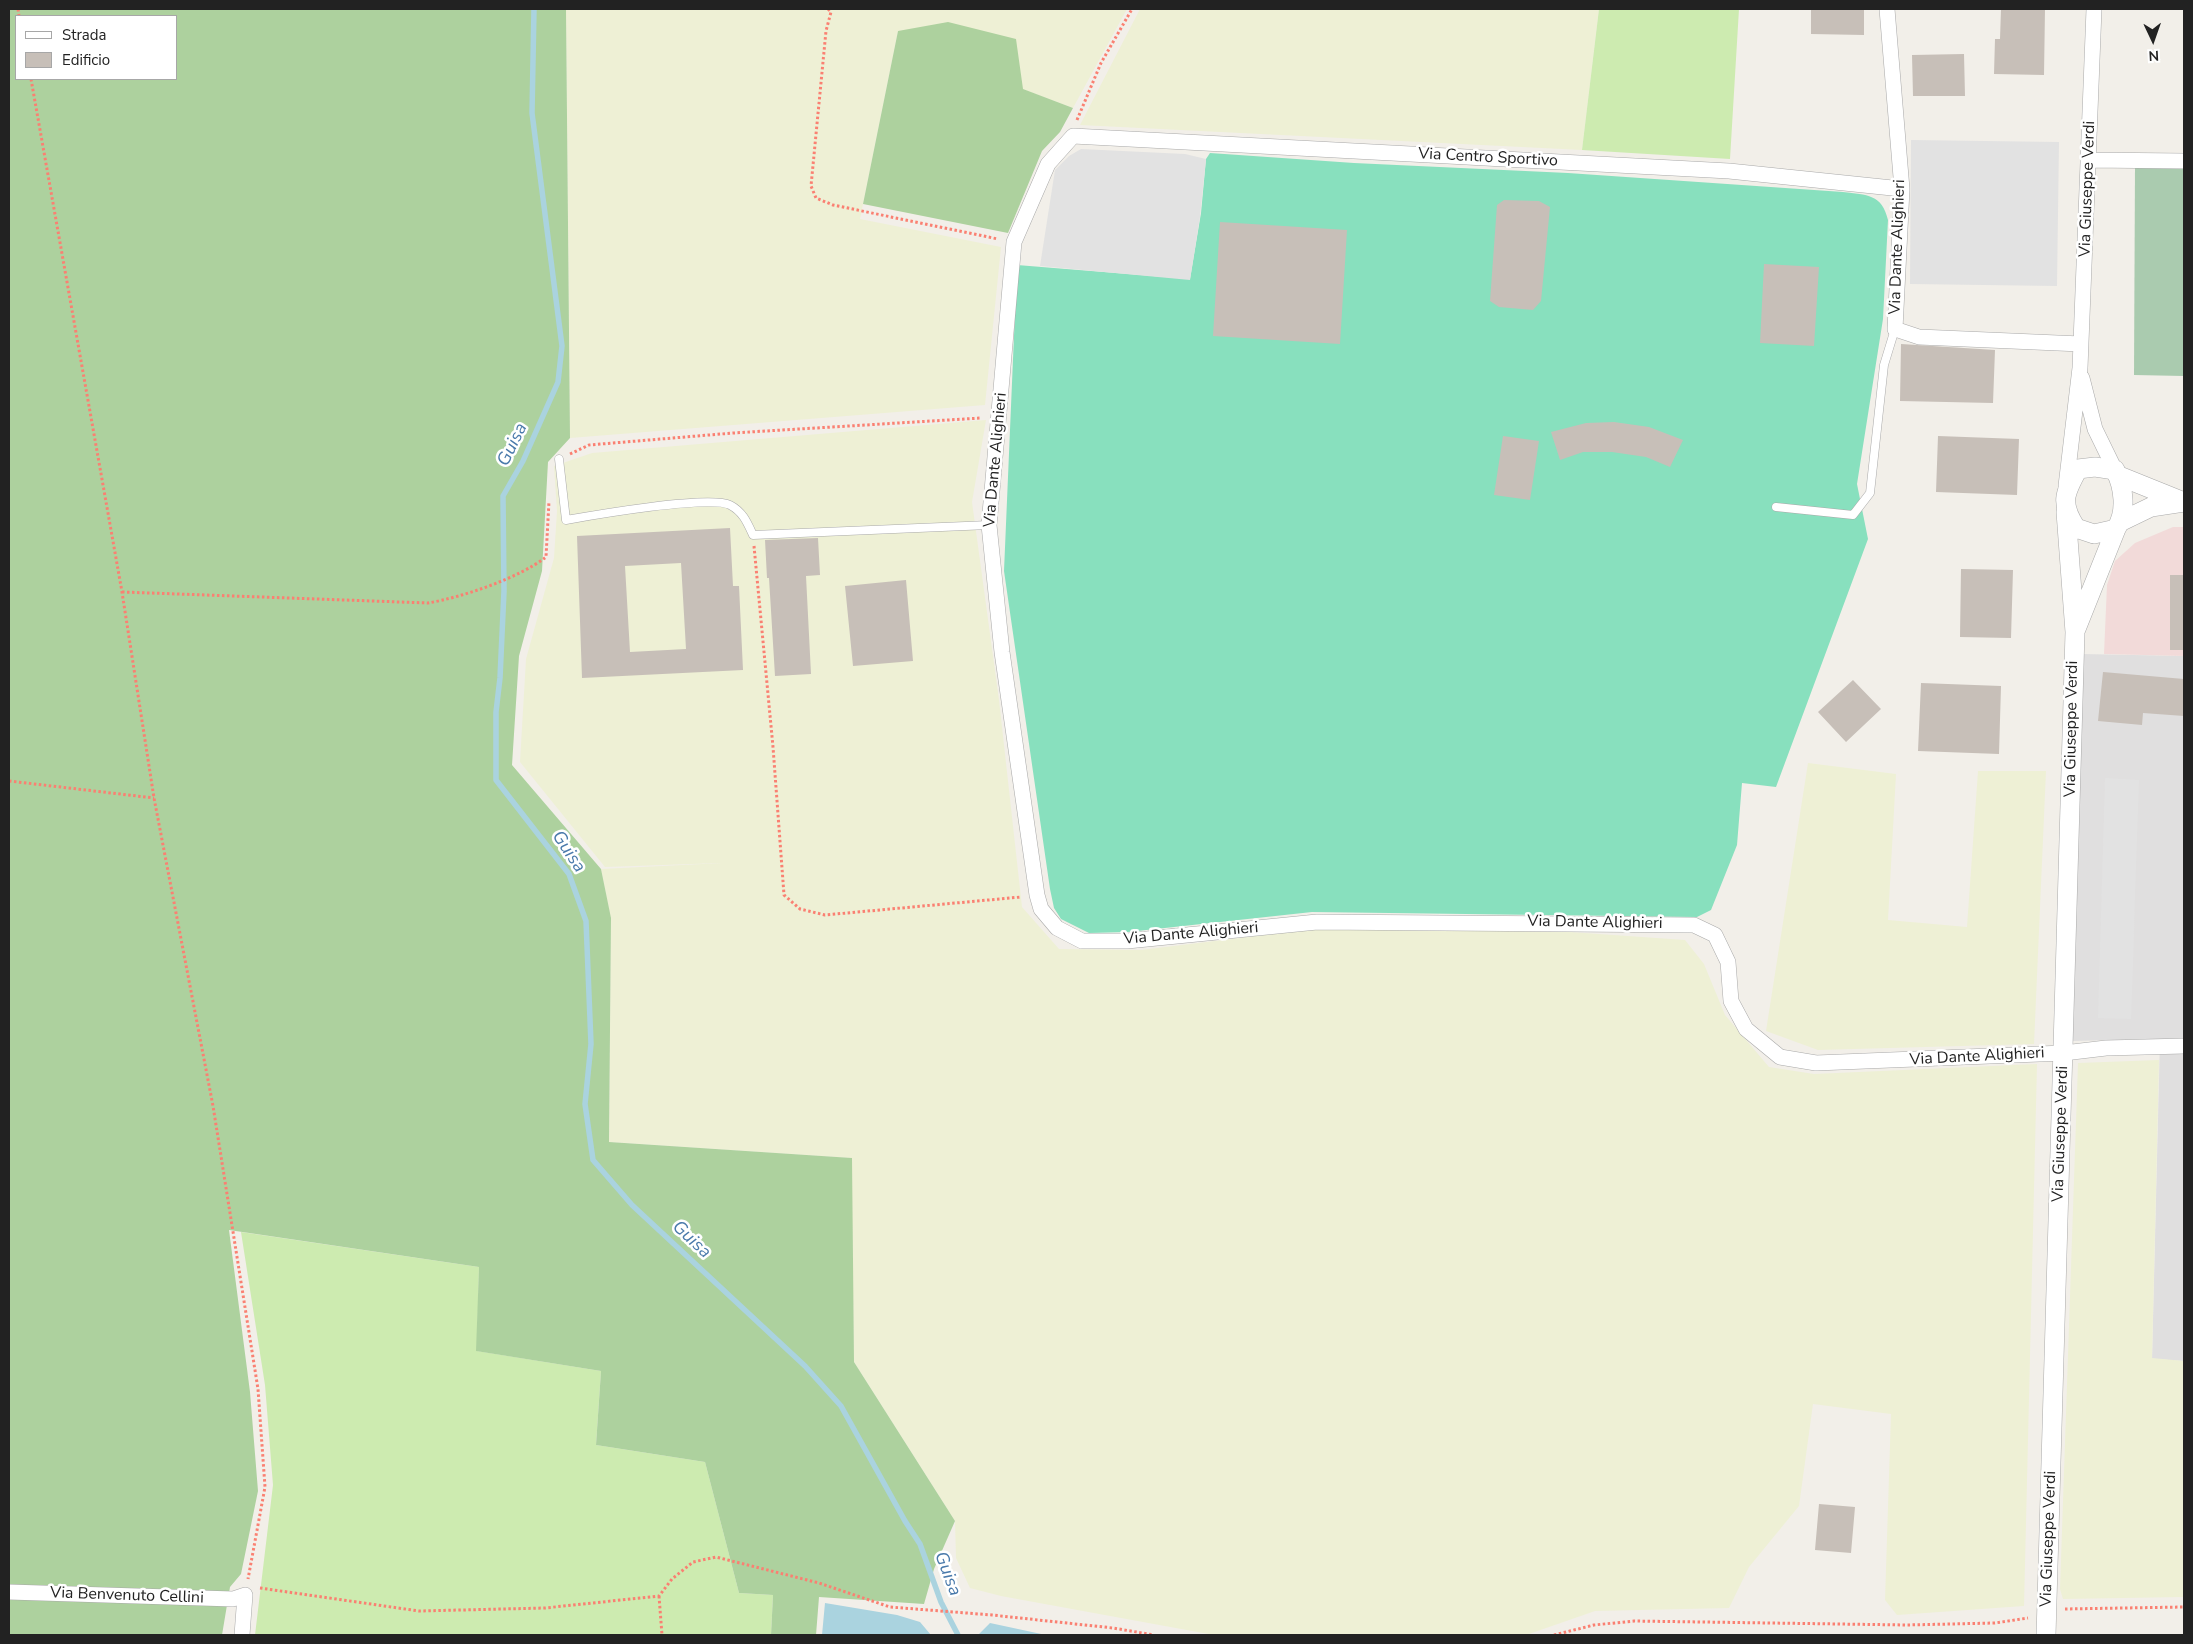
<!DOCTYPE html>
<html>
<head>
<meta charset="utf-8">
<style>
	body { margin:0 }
	#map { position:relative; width:2193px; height:1644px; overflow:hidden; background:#f2efe9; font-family:"Nunito Sans",sans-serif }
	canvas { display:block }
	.frame { position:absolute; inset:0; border:10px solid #222; pointer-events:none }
	.legend { position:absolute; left:15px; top:15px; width:162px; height:65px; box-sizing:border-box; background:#fff; border:1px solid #a7a7a7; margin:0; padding:6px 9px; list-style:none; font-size:15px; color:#222 }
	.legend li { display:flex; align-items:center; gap:10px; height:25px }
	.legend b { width:25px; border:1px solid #a7a7a7 }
	.north { position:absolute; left:2128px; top:15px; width:50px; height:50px; -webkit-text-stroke:4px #fff; paint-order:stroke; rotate:177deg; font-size:14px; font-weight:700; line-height:20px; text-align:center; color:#222 }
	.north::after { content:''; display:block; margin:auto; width:18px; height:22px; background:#222; clip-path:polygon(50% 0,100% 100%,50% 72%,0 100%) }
</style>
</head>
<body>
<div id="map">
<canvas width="2193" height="1644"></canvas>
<div class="frame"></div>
<ul class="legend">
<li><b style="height:6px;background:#fff"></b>Strada</li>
<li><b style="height:14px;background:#c7bfb8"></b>Edificio</li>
</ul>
<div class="north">N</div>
</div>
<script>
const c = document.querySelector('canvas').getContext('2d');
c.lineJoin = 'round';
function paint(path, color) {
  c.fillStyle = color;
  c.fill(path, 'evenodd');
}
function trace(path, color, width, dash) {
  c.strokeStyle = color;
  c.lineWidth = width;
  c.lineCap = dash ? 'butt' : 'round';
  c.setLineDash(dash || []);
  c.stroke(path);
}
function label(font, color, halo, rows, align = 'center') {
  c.font = font + ' "Nunito Sans",sans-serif';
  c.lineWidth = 5;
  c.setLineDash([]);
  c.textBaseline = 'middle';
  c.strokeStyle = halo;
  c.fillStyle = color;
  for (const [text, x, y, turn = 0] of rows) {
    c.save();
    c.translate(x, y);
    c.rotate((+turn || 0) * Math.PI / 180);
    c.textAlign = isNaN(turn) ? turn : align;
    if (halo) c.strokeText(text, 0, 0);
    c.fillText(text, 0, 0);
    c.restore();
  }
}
paint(new Path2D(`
	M2082 654 2184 656V1361L2152 1359 2160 1039 2072 1041Z`), '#e0dfdf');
paint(new Path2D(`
	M2173 527H2184V656L2104 654 2107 585 2115 561 2135 543Z`), '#f2dad9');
paint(new Path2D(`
	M566 9H1127L1073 108 1022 89 898 31 860 219 1001 247 985 405 570 438Z
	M1140 9H1599L1582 150 1080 125Z
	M986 420 972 502 999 700 1022 907 1059 949 1141 950 1313 929 1570 932 1685 940 1704 964 1725 1015 1769 1067 1814 1074 2037 1064 2024 1606 1897 1615 1885 1600 1891 1414 1813 1404 1799 1506 1749 1567 1729 1608 1595 1611 1526 1635H1214L1001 1596 970 1588 956 1558 955 1521 854 1362 851 1158 609 1142 611 919 601 869 722 863 605 867 520 762 526 659 554 558 557 511 554 466 592 453Z
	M1808 763 1896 774 1888 920 1967 927 1978 771H2046L2034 1044 1818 1050 1766 1031Z
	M2159 1060 2152 1358 2184 1361V1597L2063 1599 2060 1589 2078 1063Z`), '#eef0d5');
paint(new Path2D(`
	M1599 9H1739L1730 159 1582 150Z
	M241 1232 479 1267 477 1351 601 1371 596 1445 705 1462 739 1593 773 1595 771 1635H255L273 1485 265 1385Z`), '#cdebb0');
paint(new Path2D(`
	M9 9H566L570 438 548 462 542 571 519 656 512 765 601 869 611 918 609 1142 852 1158 854 1362 955 1521 934 1569 924 1604 819 1597 816 1635H771L773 1595 739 1593 705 1462 596 1445 601 1371 476 1351 479 1267 229 1230 250 1392 258 1491 241 1574 230 1587 222 1635H9ZM16 16H176V79H16Z
	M948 22 1016 39 1023 89 1073 108 1060 132 1042 151 1008 233 863 204 898 31Z`), '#add19e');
paint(new Path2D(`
	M2135 166H2184V376L2134 375Z`), '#aacbaf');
paint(new Path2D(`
	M1210 153 1354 163 1568 173 1843 192C1867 195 1882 194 1888 220L1883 319 1857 484 1868 539 1776 787 1742 783 1737 845 1711 910 1697 917 1312 912 1128 932 1089 933 1061 919 1054 908 1050 889 1004 571 1017 265 1190 279 1201 213 1206 159Z`), '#88e0be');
paint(new Path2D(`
	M1911 140 2059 142 2057 286 1910 284Z
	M1081 149 1185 154 1206 159 1200 217 1190 280 1040 266 1055 170 1069 156Z
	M2105 778 2139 780 2131 1019 2098 1018Z`), '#e2e2e2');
paint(new Path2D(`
	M825 1603 897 1615 920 1622 931 1635H822Z
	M990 1623 1046 1635H978Z`), '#aad3df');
trace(new Path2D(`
	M534 9 532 113 562 346 558 382 523 461 503 496 504 591 500 678 496 712V780L569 874 586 921 591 1044 585 1104 593 1160 632 1205 805 1366 841 1406 905 1521 920 1544 941 1602 958 1635`), '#aad3df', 5.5);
paint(new Path2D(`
	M1811 9H1864V35L1811 34Z
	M2001 9H2045L2044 75 1994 74 1995 39H2000Z
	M1964 54 1965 96H1913L1912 55Z
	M1504 200 1539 201 1550 207 1541 301 1533 310 1499 307 1490 301 1497 205Z
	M1220 222 1347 230 1340 344 1213 336Z
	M1764 264 1819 267 1814 346 1760 343Z
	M1901 344 1995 350 1993 403 1900 401Z
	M1614 422 1649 427 1683 440 1670 467 1646 457 1612 452H1583L1560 460 1551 432 1586 423Z
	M1503 436 1539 441 1530 500 1494 495Z
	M1938 436 2019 439 2017 495 1936 492Z
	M730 528 733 586H739L743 670 582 678 577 536ZM681 563 686 649 630 652 625 566Z
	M818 538 820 575 806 576 811 674 775 676 769 578H767L765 540Z
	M1961 569 2013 570 2011 638 1960 637Z
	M2170 575H2184V650H2170Z
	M906 580 913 661 853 666 845 586Z
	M2103 672 2184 679V716L2143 713 2142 725 2098 721Z
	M1853 680 1881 709 1846 742 1818 712Z
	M1921 683 2001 686 1999 754 1918 751Z
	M1819 1504 1855 1507 1851 1553 1815 1550Z`), '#c7bfb8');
const service = new Path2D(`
	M559 459 566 520C594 515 709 495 730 505 743 512 747 522 753 535L989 525
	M1776 507 1853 515 1870 493 1884 365 1895 329`);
const minor = new Path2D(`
	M1887 9 1902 189 1895 329 1919 337 2081 344
	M2089 160 2184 161
	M1902 189 1729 171 1073 136 1048 164 1014 242 989 525 1002 652 1037 895 1041 909 1057 928 1082 941H1127L1317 922 1694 925 1715 935 1728 962 1731 1001 1746 1029 1780 1057 1816 1063 2064 1053 2106 1048 2184 1046
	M2082 378 2095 429 2115 470
	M2066 486 2080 368 2094 9
	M9 1592 233 1599 245 1595 242 1635`);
const tertiary = new Path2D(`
	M2095 467 2115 470C2124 487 2127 512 2116 529L2094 534 2076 528C2060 503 2064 494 2078 469Z
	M2117 475 2184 502
	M2120 522 2151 507 2184 502
	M2076 629 2116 529
	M2046 1635 2075 632 2066 512`);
trace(service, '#a9a9a9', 9);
trace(minor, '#a9a9a9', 16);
trace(tertiary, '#a9a9a9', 20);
trace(new Path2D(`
	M18 9 19 16
	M828 9 831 12 826 31 811 186 816 198 833 205 998 239
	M31 79 122 592 154 798 213 1106 258 1389 265 1487 248 1579
	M1077 120 1101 63 1132 9
	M570 454 589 445 733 433 981 418
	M754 546 773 747 784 895 800 909 825 915 1021 897
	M122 592 428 603C463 597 519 578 546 557L549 501
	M9 781 154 798
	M260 1588 419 1611 545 1608 659 1596 672 1579 693 1562 716 1557 819 1583 890 1607 992 1615 1113 1628 1154 1635
	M659 1596 662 1635
	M2065 1609 2184 1607
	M1554 1635 1594 1625 1634 1621 1907 1625 1995 1623 2028 1618`), '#fa8072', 3, [2.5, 2.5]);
trace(service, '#fff', 8);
trace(minor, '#fff', 15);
trace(tertiary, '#fff', 19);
label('16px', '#222', '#fff', [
	["Via Centro Sportivo",1488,158,3],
	["Via Giuseppe Verdi",2088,189,-88],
	["Via Dante Alighieri",1898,247,-88],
	["Via Dante Alighieri",996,460,-85],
	["Via Giuseppe Verdi",2072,729,-89],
	["Via Dante Alighieri",1595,923,1],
	["Via Dante Alighieri",1191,934,-5],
	["Via Dante Alighieri",1977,1057,-3],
	["Via Giuseppe Verdi",2061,1134,-88],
	["Via Giuseppe Verdi",2049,1539,-88],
	["Via Benvenuto Cellini",127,1596,2]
]);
label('italic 18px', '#4a7aab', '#fff', [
	["Guisa",513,445,-64],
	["Guisa",568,852,56],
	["Guisa",691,1240,43],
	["Guisa",947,1574,69]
]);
</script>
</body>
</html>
